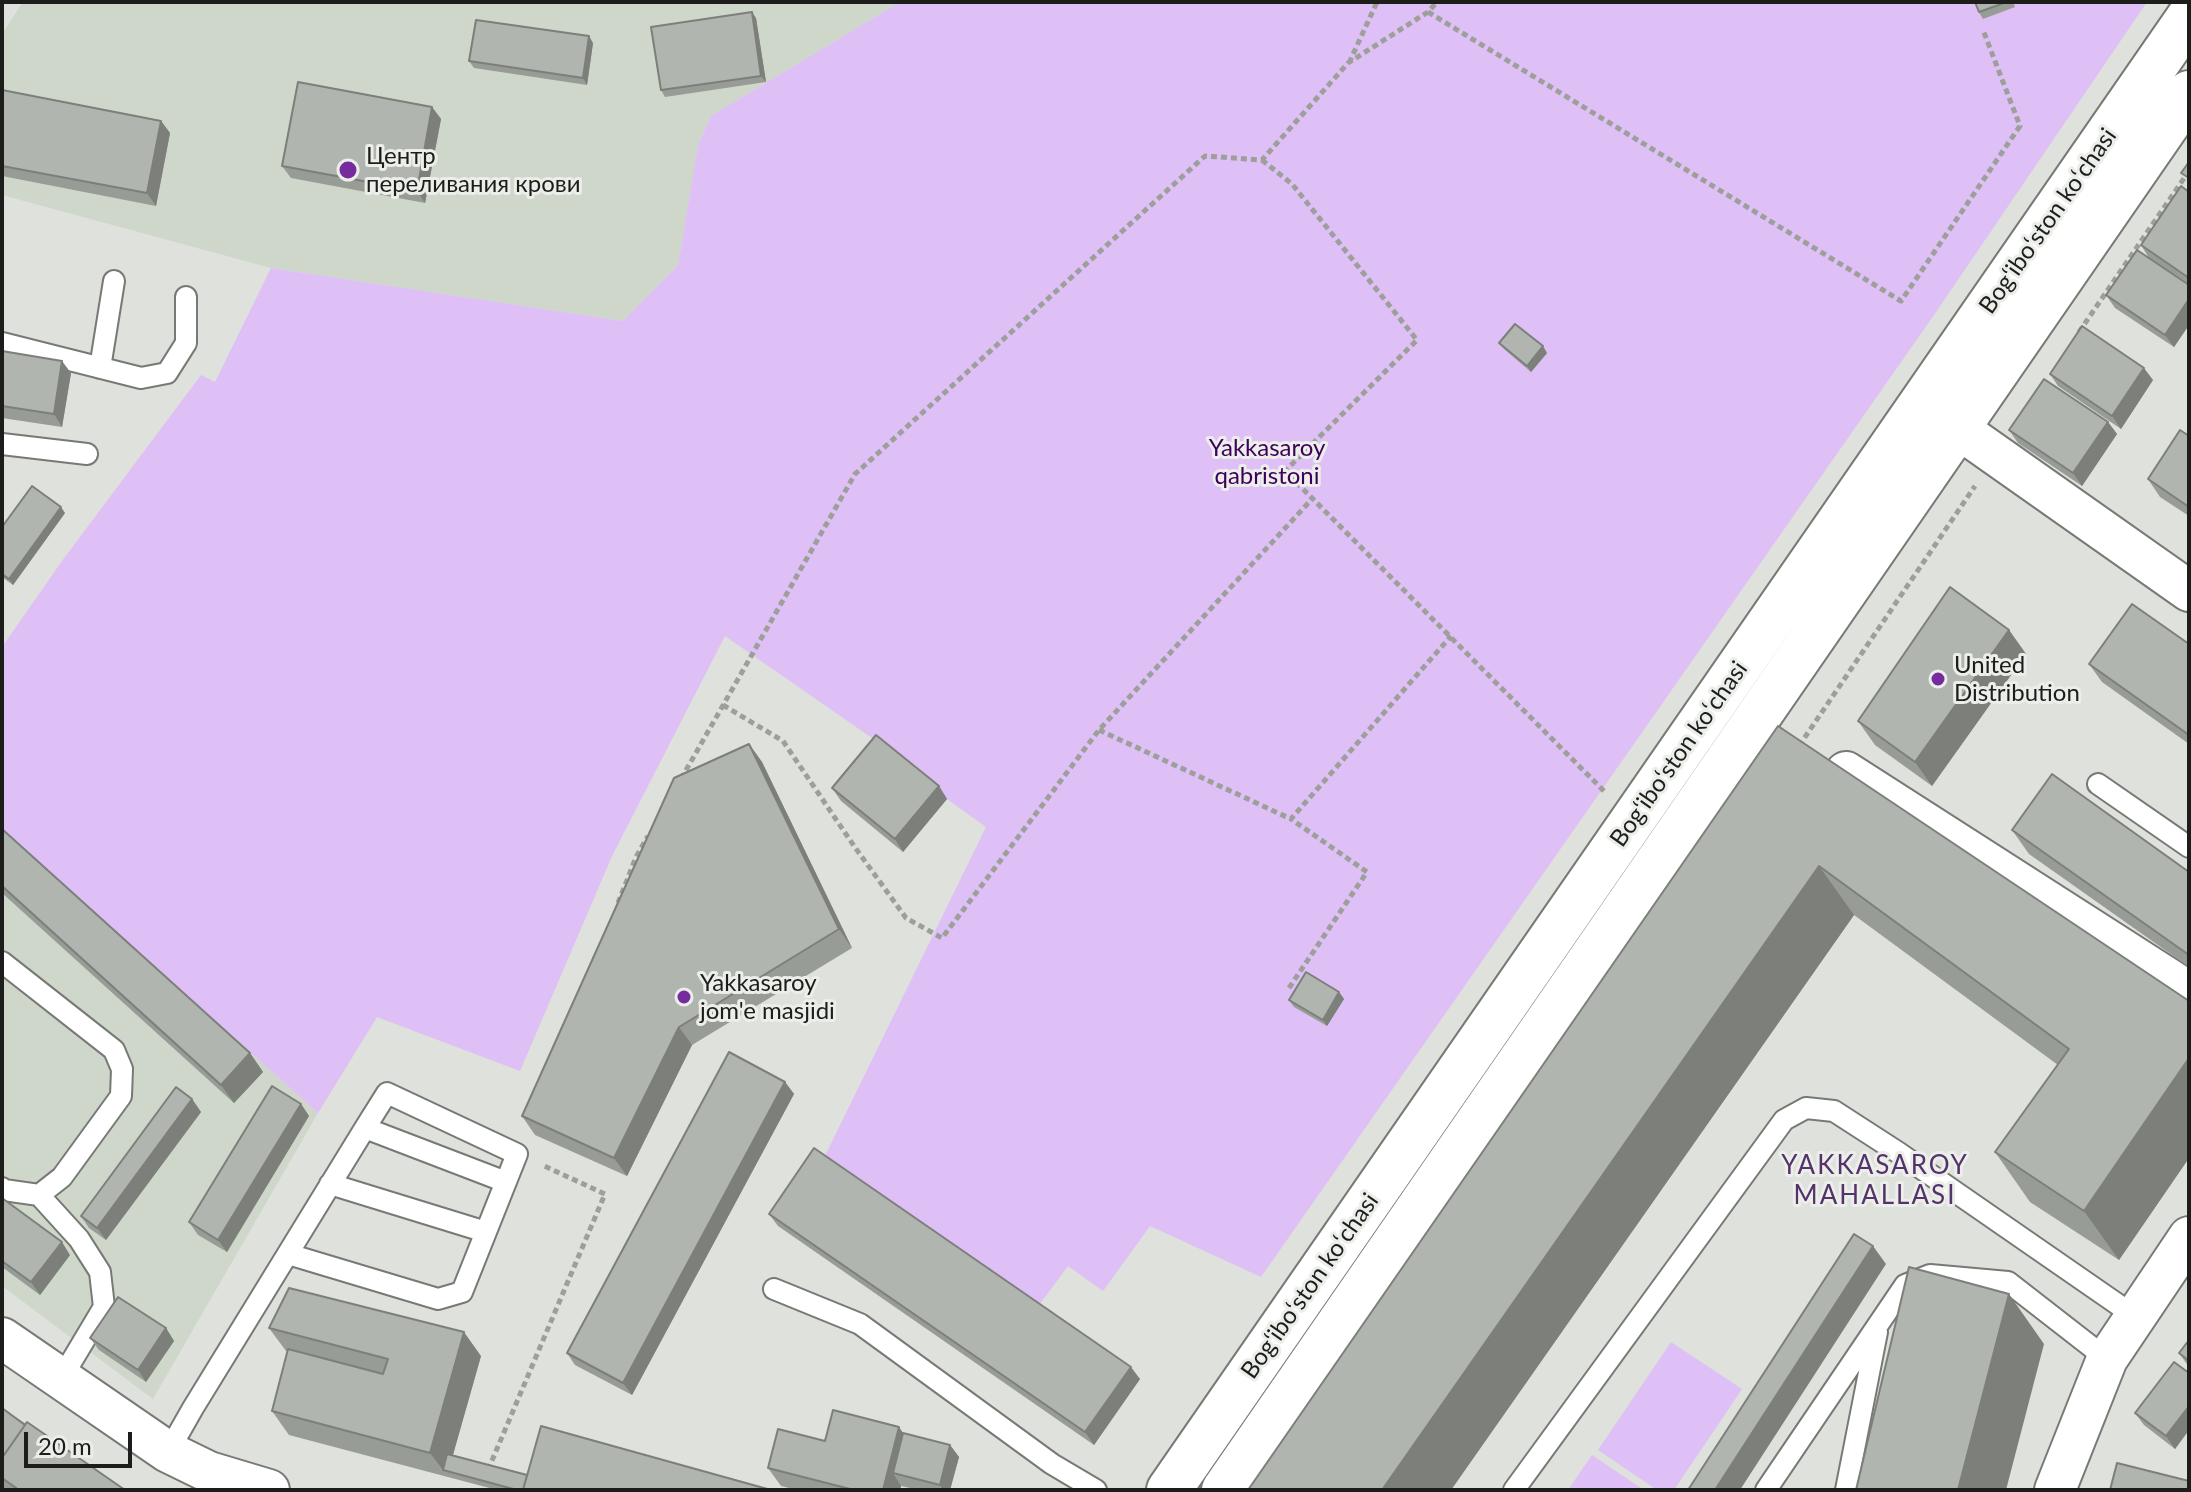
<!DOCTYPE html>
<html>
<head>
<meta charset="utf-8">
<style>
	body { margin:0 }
	#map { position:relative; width:2191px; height:1492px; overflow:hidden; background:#dee1dc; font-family:Lato,sans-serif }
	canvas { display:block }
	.frame { position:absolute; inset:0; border:4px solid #1d1e1c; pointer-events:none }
	.scale { position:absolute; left:24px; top:1432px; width:108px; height:36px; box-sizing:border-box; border:4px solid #1d1e1c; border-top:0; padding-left:10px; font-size:24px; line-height:28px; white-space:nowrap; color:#1d1e1c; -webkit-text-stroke:6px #ebeee9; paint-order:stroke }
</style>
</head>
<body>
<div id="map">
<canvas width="2191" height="1492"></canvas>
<div class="frame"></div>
<div class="scale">20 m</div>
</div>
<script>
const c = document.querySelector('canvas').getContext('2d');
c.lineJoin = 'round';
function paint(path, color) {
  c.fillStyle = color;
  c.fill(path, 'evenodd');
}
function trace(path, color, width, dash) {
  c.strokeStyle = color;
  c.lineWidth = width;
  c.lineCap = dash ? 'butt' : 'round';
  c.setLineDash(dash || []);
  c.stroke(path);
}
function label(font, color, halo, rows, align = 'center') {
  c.font = font + ' Lato,sans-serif';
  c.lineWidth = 6;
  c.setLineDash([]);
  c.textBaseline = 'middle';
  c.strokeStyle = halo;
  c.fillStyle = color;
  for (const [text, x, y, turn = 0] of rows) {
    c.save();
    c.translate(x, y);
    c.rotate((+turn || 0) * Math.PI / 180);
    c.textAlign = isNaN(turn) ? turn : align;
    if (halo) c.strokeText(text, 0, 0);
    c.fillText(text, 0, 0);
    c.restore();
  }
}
paint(new Path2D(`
	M23 2H900L711 116 698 145 678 265 623 321 271 268 2 195V34Z
	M2 830 318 1113 153 1399 2 1286Z`), '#cfd7cb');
paint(new Path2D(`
	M900 2H2147L1934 315 1261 1277 1150 1226 1103 1291 1068 1266 1037 1308 823 1160 986 827 947 799 885 747 725 636 612 856 520 1071 377 1017 318 1113 2 830V647L62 561 201 375 215 382 271 268 623 321 678 265 698 145 711 116Z
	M1671 1342 1742 1389 1674 1490H1657L1598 1450Z
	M1592 1455 1644 1490H1568Z`), '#debff6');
const lane = new Path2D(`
	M2 343 141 378 167 373 186 343V297
	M100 368 114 281
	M2 444 87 454
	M2098 784 2189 847
	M2 962 114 1050 122 1069 121 1096 62 1177 39 1195 4 1190 2 1188
	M365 1128 506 1182
	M330 1184 486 1232
	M39 1195 79 1239 100 1272 104 1307 61 1379
	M774 1289 860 1324 1052 1464 1096 1490
	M168 1452 193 1408 365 1128 387 1093 517 1154 462 1292 438 1299 288 1254
	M1514 1490 1784 1120 1806 1108 1834 1111 1899 1153 2136 1317
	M1766 1490 1905 1285 1930 1275 2008 1282 2107 1359
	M1846 1490 1877 1332`);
const street = new Path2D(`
	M1932 410 2189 591
	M1846 772 2189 992
	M2 1338 168 1452 209 1472 269 1490
	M2055 1490 2107 1359 2189 1237`);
const secondary = new Path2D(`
	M1169 1490 2189 17
	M1224 1490 2189 93`);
trace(lane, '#767974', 24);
trace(street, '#767974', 44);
trace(secondary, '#767974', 48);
trace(new Path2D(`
	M1428 12 1901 301 2020 126 1983 30
	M1349 63 1377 2
	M1262 160 1292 184 1417 340 1285 471 1604 791
	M2079 332 2189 171
	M723 705 783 741 854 846 906 918 942 938 1099 730 1312 499
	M1099 730 1291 819 1451 636
	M1799 746 1975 486
	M681 779 855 474 1205 156 1262 160 1348 63 1428 12 1437 2
	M618 903 636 857 648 836
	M1289 988 1367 872 1291 819
	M488 1470 605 1194 542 1165`), '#9d9f9b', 5, [6, 4]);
trace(lane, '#fff', 20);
trace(street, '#fff', 40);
trace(secondary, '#fff', 44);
paint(new Path2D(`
	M1975 2H2013L2015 7 1983 19 1979 12Z
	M756 18 766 82 665 97 661 90Z
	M593 43 587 85 474 68 469 61Z
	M2 90 161 121 170 133 156 206 2 176Z
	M432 107 441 119 425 203 291 178 282 166Z
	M2189 192V284L2149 258 2141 245Z
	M2189 285V325L2174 347 2115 308 2106 295Z
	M1499 343 1547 353 1531 372 1504 349Z
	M2 351 71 373 62 427 2 418Z
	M2050 374 2153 380 2121 429 2058 386Z
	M2108 422 2117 434 2082 486 2018 443 2009 430Z
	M2189 436V516L2160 497 2148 479Z
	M65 513 13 585 2 577V527Z
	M2009 630 2026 654 1932 786 1875 745 1858 721Z
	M2189 644V744L2102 682 2089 664Z
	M1778 726 2189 1001V1158L2119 1260 2030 1202 1995 1152 2058 1065 1854 915 1451 1490H1248Z
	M749 744 762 762 852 948 692 1045 627 1176 535 1135 522 1116Z
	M939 786 947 799 903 852 841 801 832 788Z
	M2 829 250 1053 263 1072 234 1103 2 893Z
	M2012 830 2189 872V967L2029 854Z
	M1339 992 1344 999 1327 1026 1294 1007 1289 1000Z
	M785 1082 794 1094 632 1395 575 1365 567 1353Z
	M192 1099 201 1112 106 1240 89 1228 81 1216Z
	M301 1104 309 1116 227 1252 198 1235 189 1222Z
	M2 1198 70 1255 40 1295 2 1267Z
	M769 1214 1140 1379 1094 1445 778 1226Z
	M166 1328 174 1341 146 1382 99 1350 90 1338Z
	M269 1328 481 1356 453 1455 527 1475 771 1490H497L289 1435 272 1411 288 1352 286 1351Z
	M2189 1340V1367L2179 1353Z
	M2189 1373V1430L2175 1449 2144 1425 2135 1413Z
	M2 1408 125 1490H5L2 1485Z
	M903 1433 950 1445 959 1457 950 1490H919L901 1486 900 1490H797L781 1486 768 1468 825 1441Z`), '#989c96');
paint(new Path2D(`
	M752 12 756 18 766 82 761 76Z
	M589 36 593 43 587 85 583 78Z
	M432 107 441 119 425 203 417 191Z
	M161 121 170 133 156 206 147 193Z
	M2189 299V325L2174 347 2165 335Z
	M1543 346 1547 353 1531 372 1527 366Z
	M62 361 71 373 62 427 54 414Z
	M2144 368 2153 380 2121 429 2112 416Z
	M2108 422 2117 434 2082 486 2073 473Z
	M61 507 65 513 13 585 9 579Z
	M2009 630 2026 654 1932 786 1915 762Z
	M749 744 762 762 852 948 839 929Z
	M939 786 947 799 903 852 895 839Z
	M1819 866 1854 915 1451 1490H1382Z
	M1339 992 1344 999 1327 1026 1323 1020Z
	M679 1027 692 1045 627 1176 614 1158Z
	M250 1053 263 1072 234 1103 221 1085Z
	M2189 1058V1158L2119 1260 2084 1211Z
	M785 1082 794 1094 632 1395 623 1383Z
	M192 1099 201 1112 106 1240 97 1228Z
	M301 1104 309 1116 227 1252 218 1240Z
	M62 1242 70 1255 40 1295 31 1282Z
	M1873 1246 1886 1264 1740 1490H1715Z
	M2009 1294 2044 1344 2006 1490H1958Z
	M166 1328 174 1341 146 1382 138 1370Z
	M464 1332 481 1356 448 1472 443 1470 430 1453Z
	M1131 1367 1140 1379 1094 1445 1085 1432Z
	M2189 1406V1430L2175 1449 2166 1436Z
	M899 1427 912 1446 893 1473 901 1486 900 1490H883Z
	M950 1445 959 1457 950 1490H943L940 1485Z`), '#7c7f7a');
const building = new Path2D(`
	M1975 2H2007L1979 12Z
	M752 12 761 76 661 90 651 27Z
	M476 20 589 36 583 78 469 61Z
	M298 82 432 107 417 191 282 166Z
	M2 90 161 121 147 193 2 166Z
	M2189 162V178L2181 173Z
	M2181 186 2189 192V278L2141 245Z
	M2137 250 2189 285V299L2165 335 2106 295Z
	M1515 324 1543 346 1527 366 1499 343Z
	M2082 326 2144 368 2112 416 2050 374Z
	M2 351 62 361 54 414 2 406Z
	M2044 379 2108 422 2073 473 2009 430Z
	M2180 430 2189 436V507L2148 479Z
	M32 486 61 507 9 579 2 574V527Z
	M1950 587 2009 630 1915 762 1858 721Z
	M2132 604 2189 644V735L2089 664Z
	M1778 726 2189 1001V1058L2084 1211 1995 1152 2069 1049 1819 866 1382 1490H1248Z
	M876 735 939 786 895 839 832 788Z
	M749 744 839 929 679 1027 614 1158 522 1116 674 778Z
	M2052 774 2189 872V955L2012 830Z
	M2 829 250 1053 221 1085 2 886Z
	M1306 972 1339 992 1323 1020 1289 1000Z
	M729 1052 785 1082 623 1383 567 1353Z
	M272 1086 301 1104 218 1240 189 1222Z
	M176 1087 192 1099 97 1228 81 1216Z
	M814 1148 1131 1367 1085 1432 769 1214Z
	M2 1198 62 1242 31 1282 2 1261Z
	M1854 1234 1873 1246 1715 1490H1688Z
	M1909 1267 2009 1294 1958 1490H1856Z
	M289 1288 464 1332 430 1453 272 1411 288 1349 383 1374 388 1359 269 1328Z
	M118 1297 166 1328 138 1370 90 1338Z
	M2189 1340V1361L2179 1353Z
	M2174 1362 2189 1373V1406L2166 1436 2135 1413Z
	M2 1408 25 1425 2 1458Z
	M833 1410 899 1427 883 1490H854L768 1468 778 1429 825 1441Z
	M27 1422 125 1490H19L2 1478V1458Z
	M541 1426 771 1490H523Z
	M903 1433 950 1445 940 1485 893 1473Z
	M447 1454 527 1475 523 1490H517L443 1470Z
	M2117 1463 2189 1481V1490H2110Z`);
paint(building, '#b1b5af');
trace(building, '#7c7f7a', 2);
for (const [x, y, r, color] of [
	[348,170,10,"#762c9f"],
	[1938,679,8,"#762c9f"],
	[684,997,8,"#762c9f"]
]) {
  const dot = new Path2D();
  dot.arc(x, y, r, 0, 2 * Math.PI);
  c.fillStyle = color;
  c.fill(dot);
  trace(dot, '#ebeee9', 3);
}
label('24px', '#1d1e1c', '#ebeee9', [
	["Центр",366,156],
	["переливания крови",366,184],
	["United",1954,665],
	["Distribution",1954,693],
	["Yakkasaroy",700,983],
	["jom'e masjidi",700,1011]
], 'left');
label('24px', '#1d1e1c', '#ebeee9', [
	["Bogʻiboʻston koʻchasi",2048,221,-55],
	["Bogʻiboʻston koʻchasi",1679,754,-55],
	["Bogʻiboʻston koʻchasi",1310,1286,-55]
]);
label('24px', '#3f005c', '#ebeee9', [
	["Yakkasaroy",1267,448],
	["qabristoni",1267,476]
]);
c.letterSpacing = '2px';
label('26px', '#54326b', '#ebeee9', [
	["YAKKASAROY",1875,1166],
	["MAHALLASI",1875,1196]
]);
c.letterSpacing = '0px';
</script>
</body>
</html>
